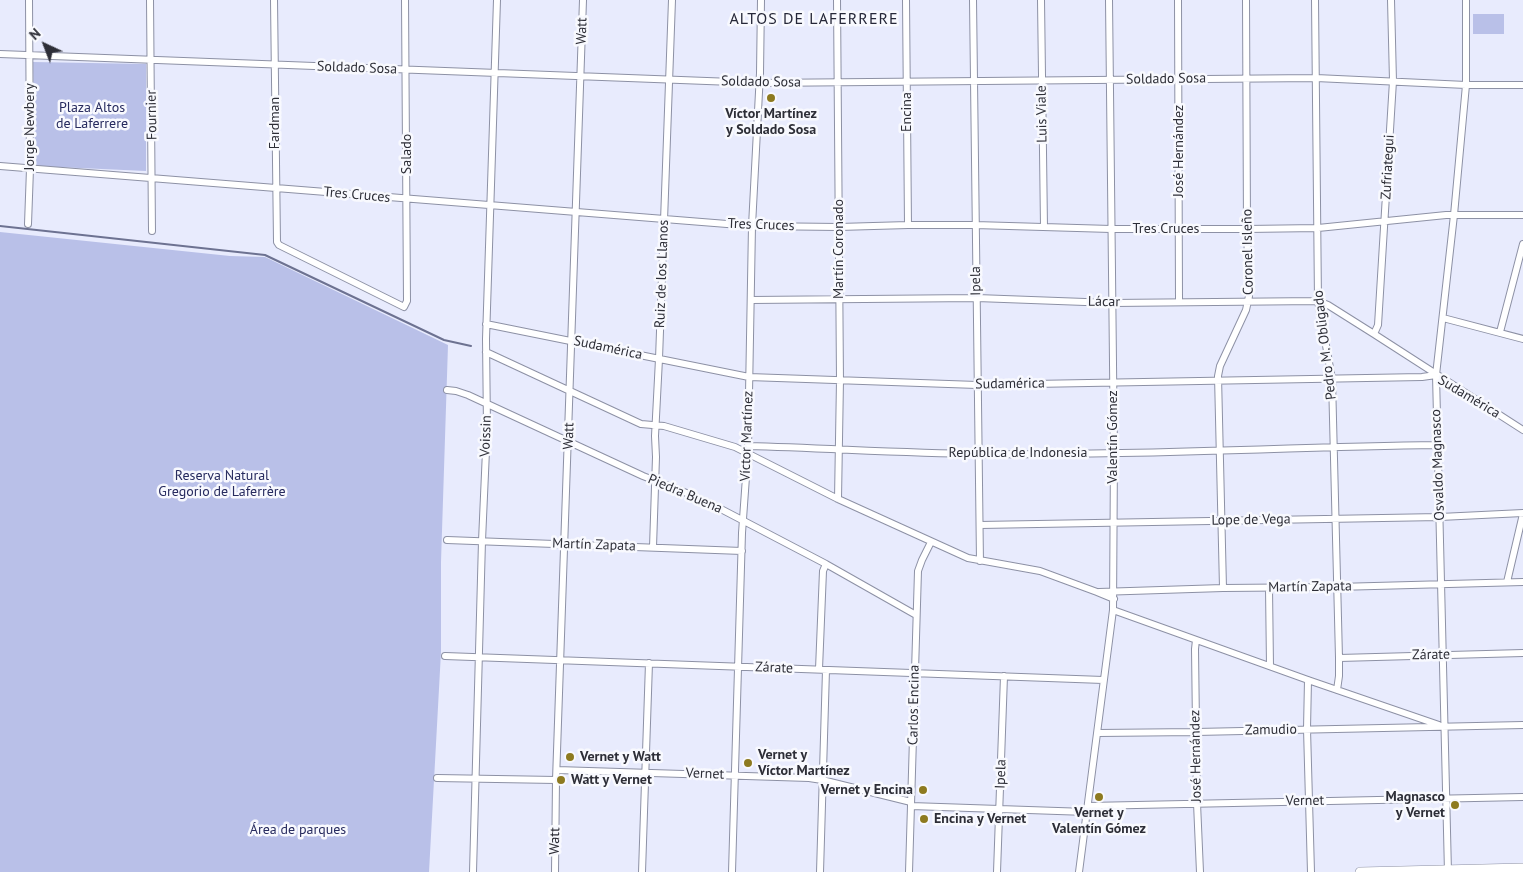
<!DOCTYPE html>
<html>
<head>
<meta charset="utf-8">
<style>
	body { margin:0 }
	#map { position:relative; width:1523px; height:872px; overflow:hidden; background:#e8ebfd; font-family:"PT Sans",sans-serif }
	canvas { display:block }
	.north { position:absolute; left:20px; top:20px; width:50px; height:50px; -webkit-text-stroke:4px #f8f9fe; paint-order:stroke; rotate:317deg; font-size:14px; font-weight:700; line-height:20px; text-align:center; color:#2d2e37 }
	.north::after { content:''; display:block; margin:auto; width:18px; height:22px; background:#2d2e37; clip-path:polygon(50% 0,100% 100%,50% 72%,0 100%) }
</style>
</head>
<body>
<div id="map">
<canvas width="1523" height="872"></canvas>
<div class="north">N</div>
</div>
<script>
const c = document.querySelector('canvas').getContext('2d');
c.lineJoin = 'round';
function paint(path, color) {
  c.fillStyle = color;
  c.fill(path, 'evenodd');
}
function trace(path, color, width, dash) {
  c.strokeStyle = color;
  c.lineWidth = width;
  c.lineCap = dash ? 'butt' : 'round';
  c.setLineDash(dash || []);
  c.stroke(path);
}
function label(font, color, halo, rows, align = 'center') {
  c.font = font + ' "PT Sans",sans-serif';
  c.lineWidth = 5;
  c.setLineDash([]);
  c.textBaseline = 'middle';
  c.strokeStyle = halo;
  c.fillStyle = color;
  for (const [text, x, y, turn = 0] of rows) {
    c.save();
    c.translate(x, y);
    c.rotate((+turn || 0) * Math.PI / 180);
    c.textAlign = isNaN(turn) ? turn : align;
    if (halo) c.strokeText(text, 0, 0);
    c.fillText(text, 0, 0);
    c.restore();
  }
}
paint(new Path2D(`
	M1473 14H1504V34H1473Z
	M33 62 146 64V171L35 166Z
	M0 232 230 256 265 257 448 345 441 562V652L429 872H0Z`), '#b9c0e8');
trace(new Path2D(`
	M0 226 265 255 444 340 471 346`), '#6d7291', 2);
const street = new Path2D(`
	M150 0 152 231
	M274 0 277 242 279 245 404 307 407 301 405 0
	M837 0 840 380 838 499
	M906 0 908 225
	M973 0 980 561
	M1041 0 1044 227
	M1178 0 1179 301
	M1315 0 1318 301 1332 379 1339 658V676L1337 690
	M0 54 759 83 1316 78 1466 85H1523
	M0 166 752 226 839 227 908 225H975L1111 229H1247L1318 228 1446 215H1523
	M28 224 30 169 29 0
	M751 300 977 298 1112 303 1318 301 1328 305 1374 334 1523 430
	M1443 318 1523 339
	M486 324 749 377 977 385 1422 377 1436 375
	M1500 332 1523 244
	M1374 334 1378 325 1393 81 1391 0
	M486 352 641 424 664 426 735 447 838 499 968 558 1040 571 1097 592 1114 599
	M447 390 456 391 468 395 643 476 689 494 719 508 826 564 916 615
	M748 446C825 448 902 453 979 454 1132 456 1285 447 1437 445
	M980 525 1440 517 1523 513
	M447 540 742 551
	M653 547 656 457 655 436 659 359 672 0
	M1507 582 1523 514
	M1223 588 1218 376 1220 366 1246 310 1249 296 1247 229 1246 0
	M1269 588 1270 666
	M1099 592 1223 588 1337 587 1523 582
	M1113 610 1308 680 1439 725
	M1196 640 1195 649 1197 803 1200 872
	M445 656 1103 680
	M1339 658 1523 653
	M819 669 823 571 826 564
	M1308 680 1307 729 1311 872
	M1098 733 1196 732 1523 725
	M557 770 809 778 822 780 911 802
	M437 778 556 780
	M911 806 1087 812
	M1088 806 1523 797
	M473 872 482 541 487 428 486 339 497 0
	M555 872 556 780 583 0
	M642 872 649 663
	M732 872 742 533 748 449 752 226 760 73 761 0
	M820 872 826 670
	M909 872 918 571 922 560 931 542
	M997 872 1004 676
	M1079 872 1113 610 1114 453 1109 0
	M1448 872 1436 375 1454 215 1466 85V0`);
const secondary = new Path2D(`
	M1360 872 1523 868`);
trace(street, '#8d91a5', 8);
trace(secondary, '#8d91a5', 10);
trace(street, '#fff', 6);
trace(secondary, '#fff', 9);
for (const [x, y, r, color] of [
	[771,98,5,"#8d7a20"],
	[570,757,5,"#8d7a20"],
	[748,763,5,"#8d7a20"],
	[561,780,5,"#8d7a20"],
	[923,790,5,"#8d7a20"],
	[1099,797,5,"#8d7a20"],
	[1455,805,5,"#8d7a20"],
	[924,819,5,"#8d7a20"]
]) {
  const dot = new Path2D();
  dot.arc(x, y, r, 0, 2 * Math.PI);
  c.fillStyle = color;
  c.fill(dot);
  trace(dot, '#f8f9fe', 2);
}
label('14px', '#2d2e37', '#f8f9fe', [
	["Watt",582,31,-88],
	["Soldado Sosa",357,68,2],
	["Soldado Sosa",1166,79,-1],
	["Soldado Sosa",761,82,1],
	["Encina",907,112,-90],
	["Luis Viale",1042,114,-91],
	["Fournier",152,115,-91],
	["Fardman",275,123,-90],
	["Jorge Newbery",30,127,-90],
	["José Hernández",1179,151,-90],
	["Salado",407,154,-90],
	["Zufriategui",1388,167,-87],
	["Tres Cruces",357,195,5],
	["Tres Cruces",761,225,2],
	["Tres Cruces",1166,229],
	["Martín Coronado",839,249,-90],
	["Coronel Isleño",1248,252,-91],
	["Ruiz de los Llanos",662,274,-88],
	["Ipela",976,281,-91],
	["Lácar",1104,302,1],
	["Pedro M. Obligado",1325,345,-97],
	["Sudamérica",608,348,12],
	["Sudamérica",1010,384,-1],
	["Sudamérica",1469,397,31],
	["Voissin",486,436,-88],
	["Watt",569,436,-88],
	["Víctor Martínez",747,436,-88],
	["Valentín Gómez",1113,437,-90],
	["República de Indonesia",1018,453],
	["Osvaldo Magnasco",1438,465,-92],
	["Piedra Buena",685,494,23],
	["Lope de Vega",1251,520,-1],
	["Martín Zapata",594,545,2],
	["Martín Zapata",1310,587,-1],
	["Zárate",1431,655,-1],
	["Zárate",774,668,2],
	["Carlos Encina",914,705,-89],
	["Zamudio",1271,730,-1],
	["José Hernández",1196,756,-91],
	["Vernet",705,774,2],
	["Ipela",1001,774,-88],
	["Vernet",1305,801,-1],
	["Watt",555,841,-89]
]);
label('14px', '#272b5f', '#f8f9fe', [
	["Plaza Altos",92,108],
	["de Laferrere",92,124],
	["Reserva Natural",222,476],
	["Gregorio de Laferrère",222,492],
	["Área de parques",298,830]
]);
label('bold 14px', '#2d2e37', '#f8f9fe', [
	["Víctor Martínez",771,114,"center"],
	["y Soldado Sosa",771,130,"center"],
	["Vernet y",758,755],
	["Víctor Martínez",758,771],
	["Vernet y Watt",580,757],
	["Watt y Vernet",571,780],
	["Vernet y Encina",913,790,"right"],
	["Magnasco",1445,797,"right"],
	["y Vernet",1445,813,"right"],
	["Vernet y",1099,813,"center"],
	["Valentín Gómez",1099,829,"center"],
	["Encina y Vernet",934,819]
], 'left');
c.letterSpacing = '1px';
label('16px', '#262839', '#f8f9fe', [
	["ALTOS DE LAFERRERE",814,19]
]);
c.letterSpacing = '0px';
</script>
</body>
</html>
